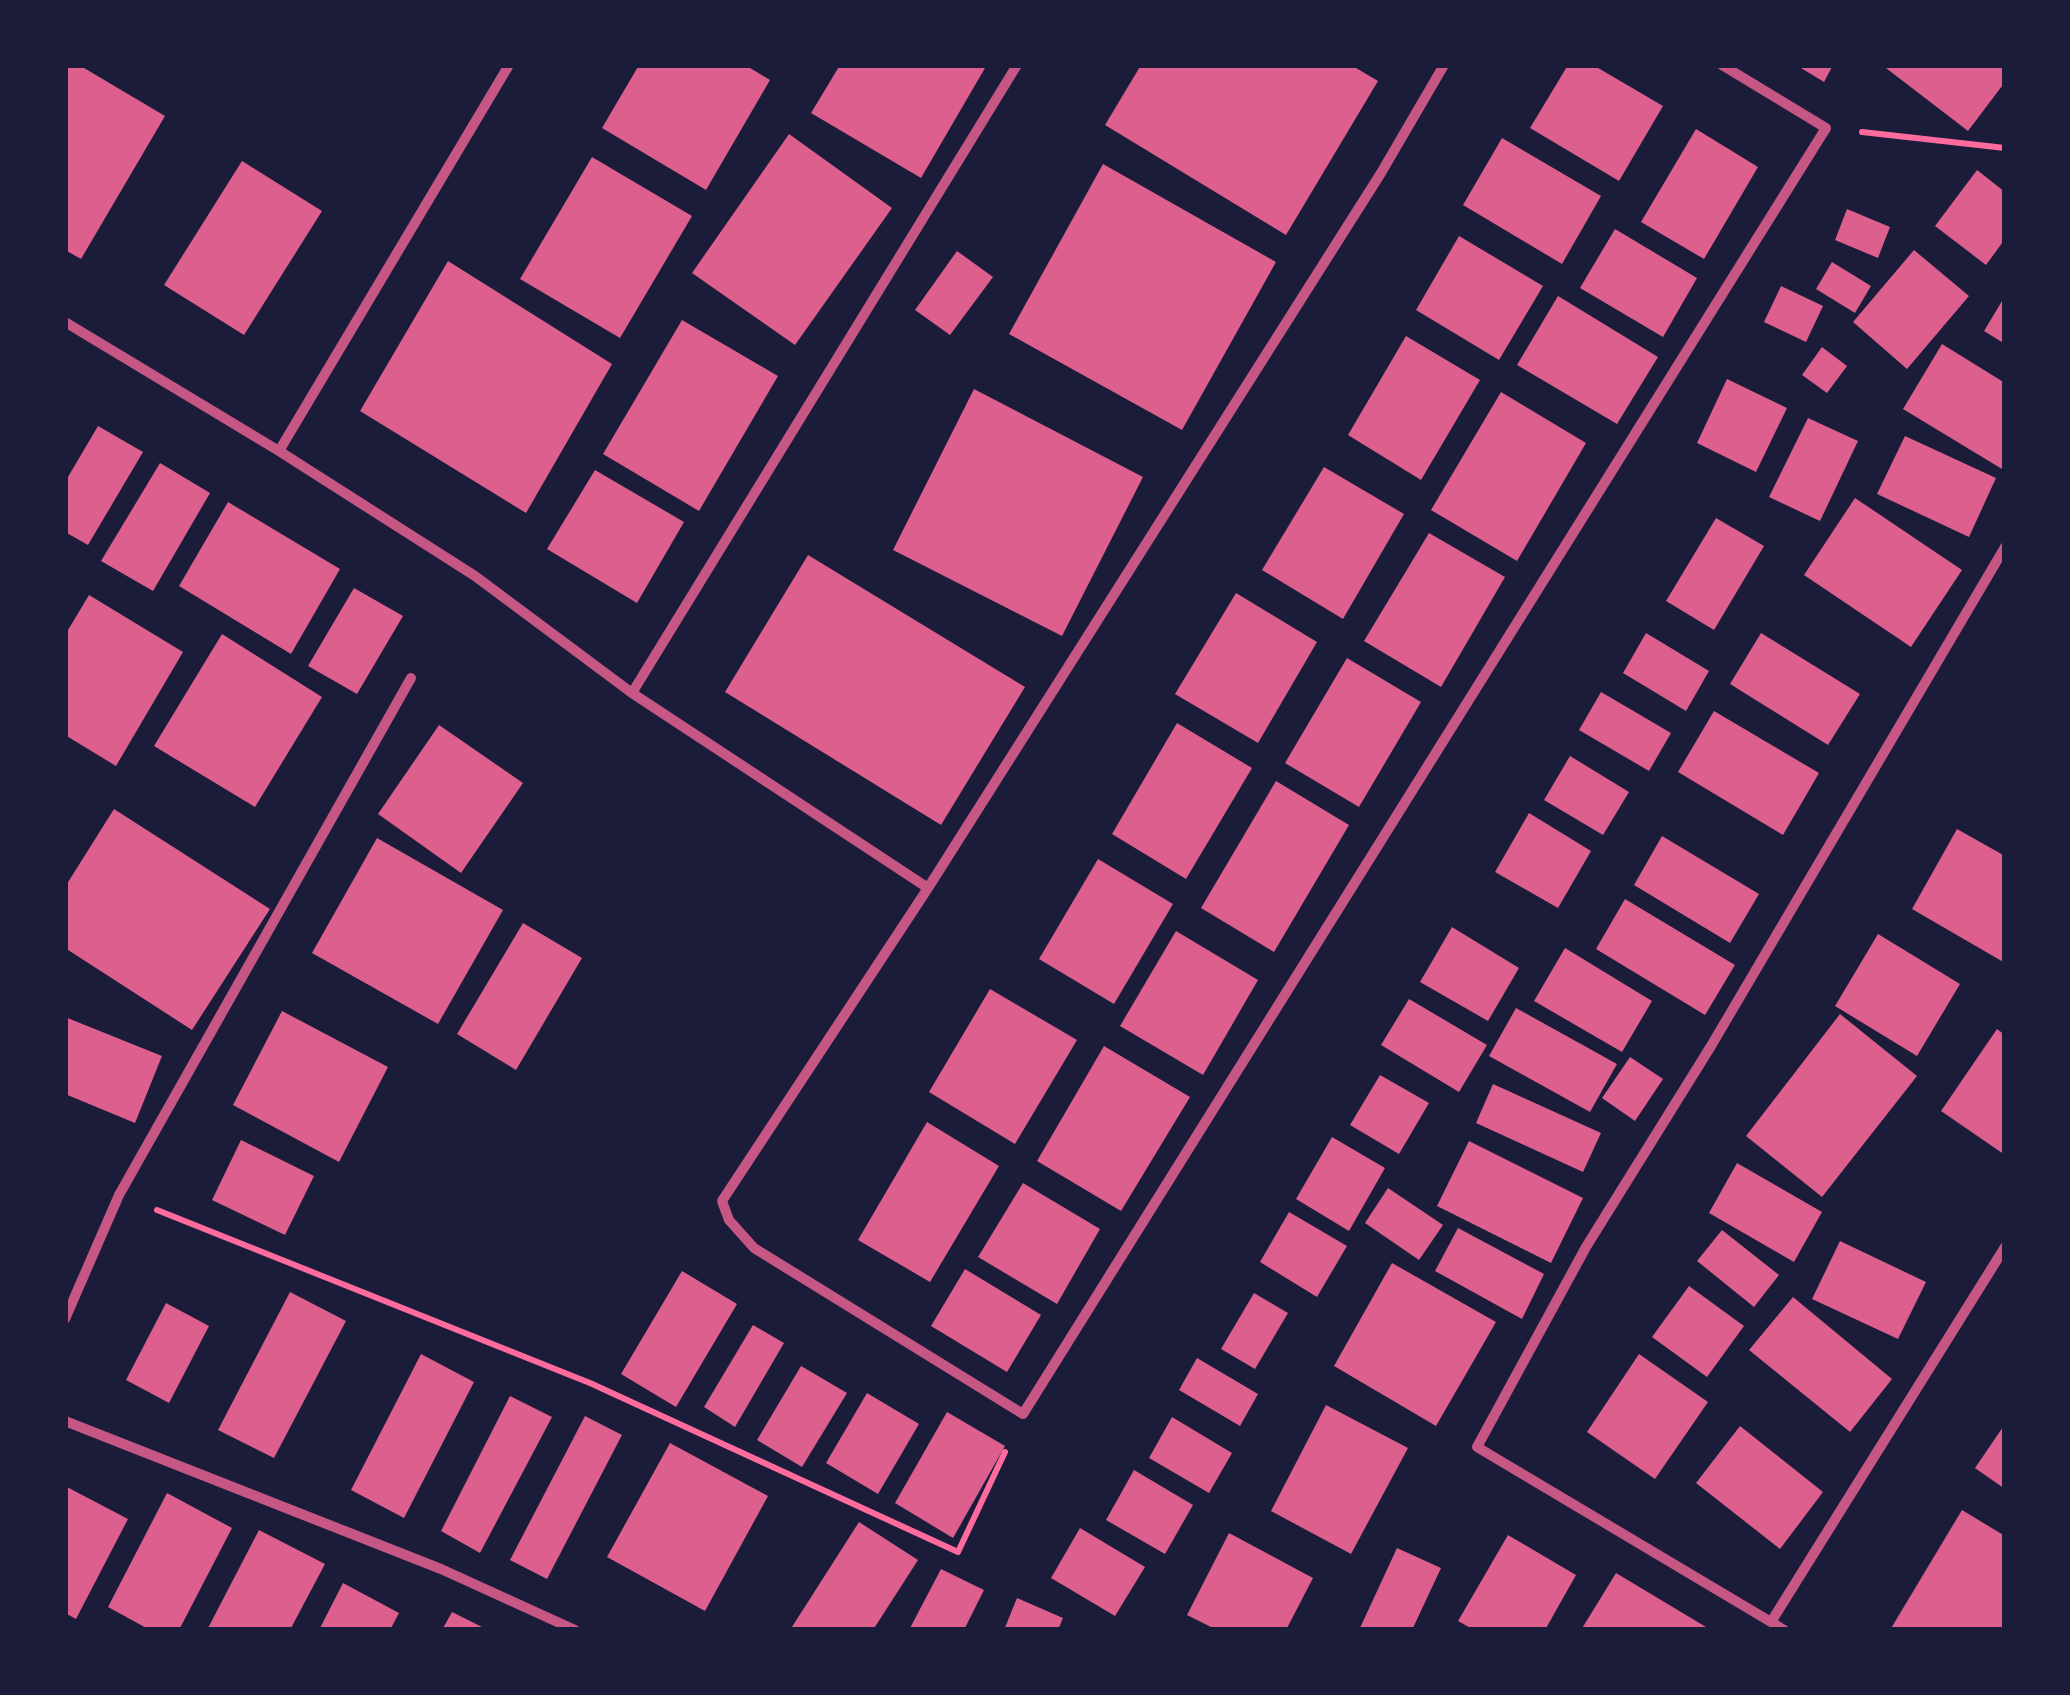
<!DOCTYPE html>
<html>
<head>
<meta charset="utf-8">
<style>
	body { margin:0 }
	#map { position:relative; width:2070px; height:1695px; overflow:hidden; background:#1b1b3a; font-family:Roboto,sans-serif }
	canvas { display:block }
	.frame { position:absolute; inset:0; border:68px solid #1b1b3a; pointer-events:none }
</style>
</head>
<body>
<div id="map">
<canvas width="2070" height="1695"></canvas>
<div class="frame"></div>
</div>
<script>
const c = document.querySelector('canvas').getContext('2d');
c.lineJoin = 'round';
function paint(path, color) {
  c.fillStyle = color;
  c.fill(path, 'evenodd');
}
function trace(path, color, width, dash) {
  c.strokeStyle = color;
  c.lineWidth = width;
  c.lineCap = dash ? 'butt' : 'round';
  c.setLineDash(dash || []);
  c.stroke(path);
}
paint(new Path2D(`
	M65 65H79L165 116 81 259 65 250Z
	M639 65H745L770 80 706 190 602 128Z
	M840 65H979L985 68 921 178 811 113Z
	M1141 65H1351L1378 81 1286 235 1105 125Z
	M1568 65H1593L1663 106 1619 181 1530 128Z
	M1796 65H1833L1824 82Z
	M1882 65H2005V82L1968 131Z
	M1696 129 1758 167 1704 259 1641 222Z
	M789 134 892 208 795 345 692 273Z
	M1502 138 1601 196 1562 264 1463 205Z
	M592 157 692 216 620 338 520 279Z
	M242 161 322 211 244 335 164 285Z
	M1103 164 1276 262 1182 430 1009 334Z
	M1977 170 2005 192V239L1986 265 1935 226Z
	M1847 209 1890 227 1878 258 1835 240Z
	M1615 229 1697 278 1663 337 1580 288Z
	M1459 236 1543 286 1499 360 1416 310Z
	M1914 250 1969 296 1907 369 1853 322Z
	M957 251 993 277 950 335 915 310Z
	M448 261 612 364 526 513 360 411Z
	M1832 262 1871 286 1855 313 1816 289Z
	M1781 286 1823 306 1806 342 1764 322Z
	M1558 296 1658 357 1617 424 1517 365Z
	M2005 296V344L1984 331Z
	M682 320 778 376 699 511 603 454Z
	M1406 336 1480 380 1421 480 1348 435Z
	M1942 344 2005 383V465L2002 469 1903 409Z
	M1822 347 1847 366 1827 393 1802 375Z
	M1727 379 1787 408 1756 472 1697 443Z
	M974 389 1143 477 1062 636 893 550Z
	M1501 392 1586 443 1517 561 1431 510Z
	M1808 418 1858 441 1820 521 1769 497Z
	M98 426 143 452 88 545 65 532V482Z
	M1905 436 1996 478 1969 537 1877 494Z
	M160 463 210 493 153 591 101 561Z
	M1324 467 1404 514 1343 619 1262 570Z
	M595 470 684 522 637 603 547 549Z
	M1855 498 1962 570 1911 647 1804 575Z
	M228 502 340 569 291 654 179 586Z
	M1716 518 1764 546 1714 630 1666 601Z
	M1429 533 1505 577 1441 687 1364 641Z
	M808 555 1025 687 941 825 725 692Z
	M354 588 403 616 357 694 308 666Z
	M1236 593 1317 642 1258 743 1175 694Z
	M89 595 183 652 116 766 65 735V635Z
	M1646 633 1709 671 1686 711 1623 673Z
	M1761 633 1860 694 1828 745 1730 684Z
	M222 634 322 697 255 807 154 746Z
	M1347 658 1421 702 1359 807 1285 763Z
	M1601 692 1671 733 1649 771 1579 730Z
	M1714 711 1819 773 1783 835 1678 772Z
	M1177 723 1252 768 1186 879 1112 834Z
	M439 725 523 783 461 873 378 814Z
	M1570 756 1629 792 1603 835 1544 800Z
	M1276 781 1349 825 1274 952 1201 908Z
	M114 809 270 909 192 1030 65 948V887Z
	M1529 813 1591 851 1558 908 1495 872Z
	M1957 829 2005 856V963L1912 909Z
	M1662 836 1759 894 1730 943 1634 885Z
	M377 838 503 910 438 1024 312 953Z
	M1098 859 1173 904 1114 1004 1039 959Z
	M1625 899 1735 965 1705 1015 1596 949Z
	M523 923 582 958 516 1070 457 1034Z
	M1452 927 1519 968 1488 1021 1420 982Z
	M1176 931 1258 980 1203 1075 1120 1026Z
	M1878 934 1960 984 1917 1056 1835 1006Z
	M1565 948 1652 1001 1622 1052 1534 1001Z
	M990 989 1077 1040 1015 1144 929 1092Z
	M1409 999 1487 1045 1459 1092 1381 1045Z
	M1516 1008 1617 1064 1590 1112 1489 1056Z
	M282 1011 388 1067 339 1162 233 1105Z
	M1840 1014 1917 1076 1822 1197 1746 1136Z
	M65 1017 162 1056 135 1123 65 1094Z
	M1997 1029 2005 1035V1155L1941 1111Z
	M1104 1046 1190 1097 1121 1211 1037 1161Z
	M1630 1057 1663 1079 1635 1121 1602 1098Z
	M1380 1075 1429 1103 1399 1154 1350 1125Z
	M1493 1084 1601 1133 1583 1172 1476 1123Z
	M927 1122 999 1166 930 1282 858 1240Z
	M1332 1137 1385 1168 1349 1231 1296 1199Z
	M241 1140 314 1176 285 1235 212 1200Z
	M1469 1141 1583 1198 1551 1263 1437 1206Z
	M1737 1163 1822 1212 1794 1262 1709 1213Z
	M1023 1183 1100 1229 1057 1304 978 1257Z
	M1388 1188 1443 1225 1419 1260 1365 1223Z
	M1289 1212 1347 1246 1317 1297 1260 1262Z
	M1458 1228 1544 1274 1522 1319 1435 1271Z
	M1722 1230 1779 1275 1754 1307 1697 1261Z
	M1840 1241 1926 1282 1898 1339 1812 1299Z
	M1392 1263 1496 1322 1436 1426 1334 1366Z
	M965 1269 1041 1315 1007 1372 931 1326Z
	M682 1271 737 1304 676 1407 621 1374Z
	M1689 1286 1744 1326 1707 1377 1652 1337Z
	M290 1292 346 1321 274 1458 218 1430Z
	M1254 1293 1288 1313 1255 1369 1221 1349Z
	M1793 1297 1892 1379 1850 1432 1749 1350Z
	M166 1303 209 1326 169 1403 126 1380Z
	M753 1325 784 1343 735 1427 704 1407Z
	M421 1354 474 1382 404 1518 351 1490Z
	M1639 1354 1708 1402 1655 1479 1587 1432Z
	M1197 1358 1258 1394 1240 1426 1179 1390Z
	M801 1366 847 1393 802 1467 757 1440Z
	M867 1393 919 1424 878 1494 826 1463Z
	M510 1396 552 1417 480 1553 441 1531Z
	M1326 1405 1408 1448 1351 1554 1271 1511Z
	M947 1412 1005 1446 953 1538 895 1503Z
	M585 1416 622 1435 547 1579 510 1560Z
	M1172 1417 1232 1453 1209 1493 1149 1458Z
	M2005 1424V1489L1975 1468Z
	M1740 1426 1823 1492 1780 1549 1696 1483Z
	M670 1443 768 1496 705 1611 607 1557Z
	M1134 1470 1193 1505 1165 1554 1106 1520Z
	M65 1486 128 1519 76 1619 65 1613Z
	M167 1493 232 1528 179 1630H150L108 1607Z
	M1962 1510 2005 1536V1630H1890Z
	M859 1522 918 1560 873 1630H790Z
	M1080 1528 1145 1567 1115 1616 1051 1578Z
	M259 1530 325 1564 290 1630H207Z
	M1229 1533 1313 1578 1286 1630H1217L1187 1615Z
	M1508 1535 1576 1575 1545 1630H1474L1458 1621Z
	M1397 1548 1441 1568 1412 1630H1365L1360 1628Z
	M941 1569 984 1590 964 1630H909Z
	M1616 1573 1711 1630H1581Z
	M343 1583 399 1613 390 1630H319Z
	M1017 1598 1063 1618 1058 1630H1004Z
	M452 1612 488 1630H442Z`), '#dd5f8e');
trace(new Path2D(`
	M1862 132 2005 148
	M157 1210 590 1383 958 1552 1005 1452`), '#ff6b9d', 6);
trace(new Path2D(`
	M1444 65 1381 173 928 888 722 1201 729 1220 754 1248 1023 1414 1826 128 1722 65
	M65 322 279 451 475 576 632 693 928 888
	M279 451 509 65
	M632 693 1017 65
	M65 1319 119 1195 411 678
	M65 1421 441 1569 575 1630
	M1771 1622 1477 1447 1586 1247 1711 1046 2005 547
	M1784 1630 1771 1622 2005 1247`), '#c65784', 10);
</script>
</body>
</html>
